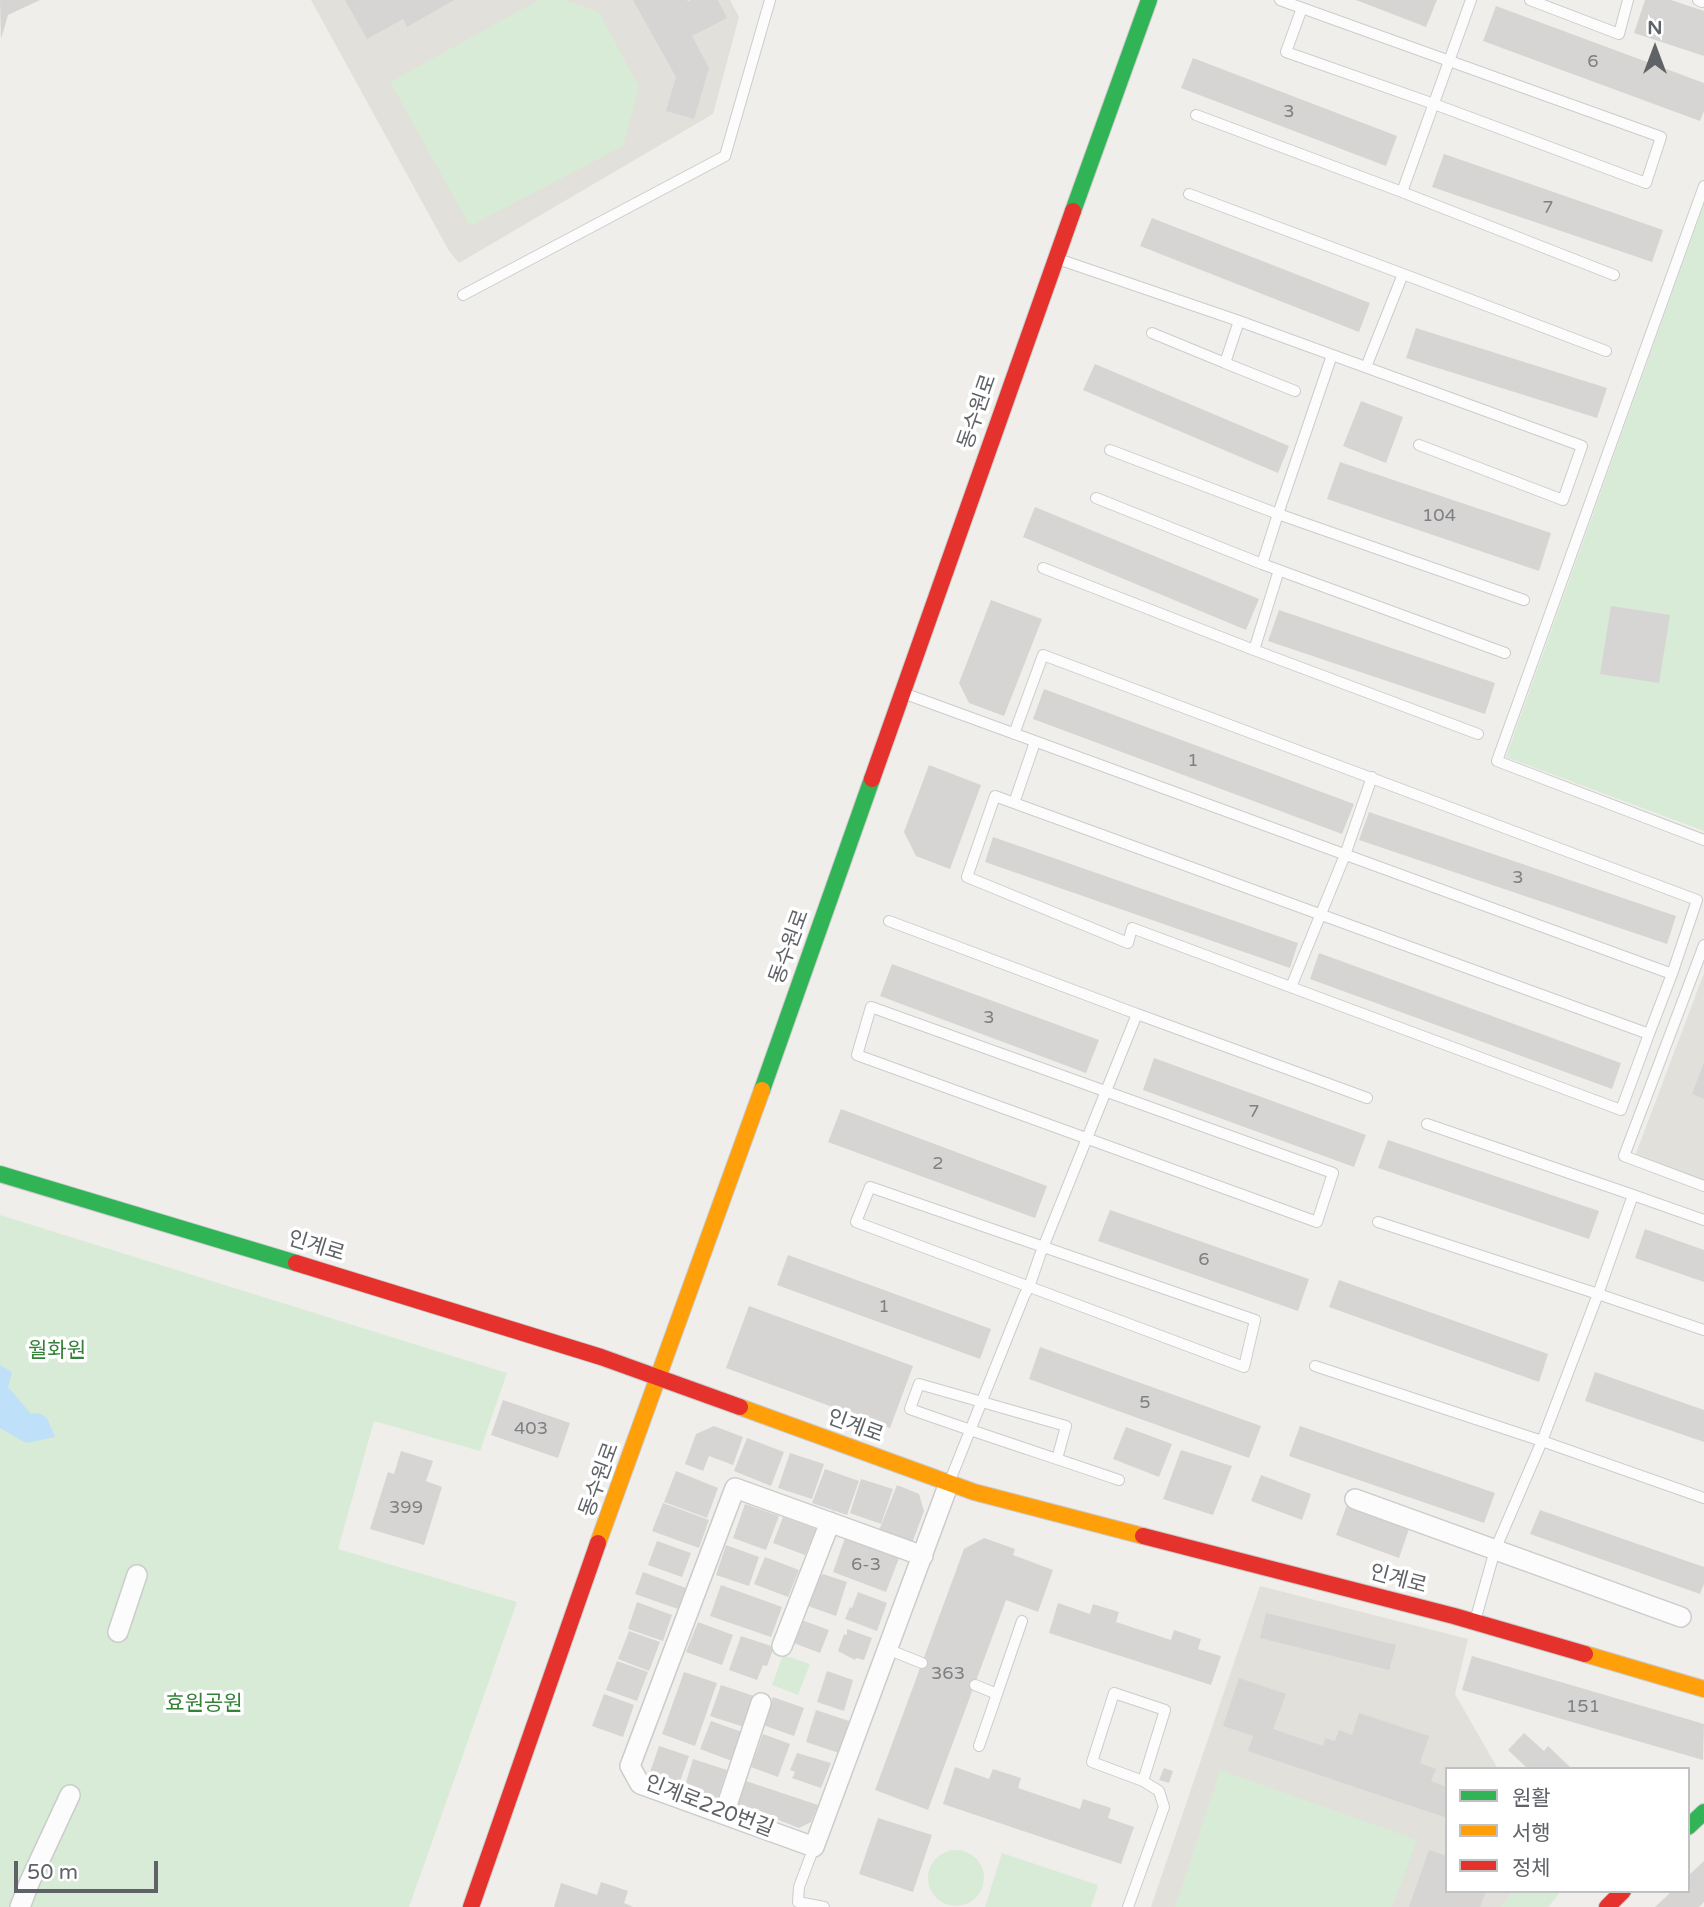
<!DOCTYPE html>
<html>
<head>
<meta charset="utf-8">
<style>
	body { margin:0 }
	#map { position:relative; width:1704px; height:1907px; overflow:hidden; background:#efeeea; font-family:"Varela Round","Noto Sans KR",sans-serif }
	canvas { display:block }
	.legend { position:absolute; left:1445px; top:1767px; width:245px; height:126px; box-sizing:border-box; background:#fff; border:2px solid #bfc1c3; margin:0; padding:9px 12px; list-style:none; font-size:21px; color:#5f6368 }
	.legend li { display:flex; align-items:center; gap:14px; height:35px }
	.legend b { width:35px; border:2px solid #bfc1c3 }
	.north { position:absolute; left:1620px; top:14px; width:70px; height:70px; -webkit-text-stroke:5px #fff; paint-order:stroke; rotate:0deg; font-size:19px; font-weight:700; line-height:28px; text-align:center; color:#5f6368 }
	.north::after { content:''; display:block; margin:auto; width:24px; height:32px; background:#5f6368; clip-path:polygon(50% 0,100% 100%,50% 72%,0 100%) }
	.scale { position:absolute; left:14px; top:1861px; width:144px; height:32px; box-sizing:border-box; border:4px solid #5f6368; border-top:0; padding-left:9px; font-size:21px; line-height:24px; white-space:nowrap; color:#5f6368; -webkit-text-stroke:5px #fff; paint-order:stroke }
</style>
</head>
<body>
<div id="map">
<canvas width="1704" height="1907"></canvas>
<ul class="legend">
<li><b style="height:9px;background:#30b455"></b>원활</li>
<li><b style="height:9px;background:#ff9f0a"></b>서행</li>
<li><b style="height:9px;background:#e5322d"></b>정체</li>
</ul>
<div class="north">N</div>
<div class="scale">50 m</div>
</div>
<script>
const c = document.querySelector('canvas').getContext('2d');
c.lineJoin = 'round';
function paint(path, color) {
  c.fillStyle = color;
  c.fill(path, 'evenodd');
}
function trace(path, color, width, dash) {
  c.strokeStyle = color;
  c.lineWidth = width;
  c.lineCap = dash ? 'butt' : 'round';
  c.setLineDash(dash || []);
  c.stroke(path);
}
function label(font, color, halo, rows, align = 'center') {
  c.font = font + ' "Varela Round","Noto Sans KR",sans-serif';
  c.lineWidth = 7;
  c.setLineDash([]);
  c.textBaseline = 'middle';
  c.strokeStyle = halo;
  c.fillStyle = color;
  for (const [text, x, y, turn = 0] of rows) {
    c.save();
    c.translate(x, y);
    c.rotate((+turn || 0) * Math.PI / 180);
    c.textAlign = isNaN(turn) ? turn : align;
    if (halo) c.strokeText(text, 0, 0);
    c.fillText(text, 0, 0);
    c.restore();
  }
}
paint(new Path2D(`
	M311 0H730L739 17 713 114 459 263 449 251Z
	M1704 973V1181L1635 1156Z
	M1260 1586 1468 1639 1455 1694 1498 1769H1447V1891H1514L1501 1907H1151Z`), '#e2e0da');
paint(new Path2D(`
	M539 0H564L599 12 639 87 623 146 470 226 390 82Z
	M1704 204V831L1506 757Z
	M0 1215 507 1373 480 1451 374 1421 338 1549 517 1602 409 1907H0Z
	M783 1655 810 1664 798 1695 772 1685Z
	M1220 1770 1417 1840 1392 1907H1175Z
	M928 1878a28 28 0 1 1 56 0a28 28 0 1 1-56 0Z
	M1002 1853 1098 1885 1091 1907H985Z
	M1514 1891H1555L1559 1894 1548 1907H1501Z`), '#d8ebd6');
paint(new Path2D(`
	M0 1365 12 1372 8 1387 31 1414 39 1413 47 1418 55 1437 26 1443 0 1428Z`), '#bfe0f9');
paint(new Path2D(`
	M0 0H40L8 15 1 39Z
	M345 0H454L407 27 403 19 367 39Z
	M633 0H687L688 2 691 0H718L727 18 692 36 709 68 694 119 666 111 676 77Z
	M1356 0H1437L1426 27Z
	M1645 0H1671L1704 11V56L1634 33Z
	M1496 6 1704 83V111L1700 121 1483 41Z
	M1193 58 1397 136 1386 166 1181 88Z
	M1444 154 1663 230 1652 262 1432 187Z
	M1152 218 1370 303 1359 332 1140 246Z
	M1416 328 1607 388 1597 418 1406 358Z
	M1095 364 1289 446 1278 473 1083 390Z
	M1361 401 1403 417 1386 463 1343 446Z
	M1340 462 1551 533 1539 571 1327 499Z
	M1035 507 1259 599 1246 630 1023 537Z
	M991 600 1042 619 1004 716 969 703 959 683Z
	M1611 606 1670 615 1659 683 1600 674Z
	M1279 610 1495 683 1485 714 1268 641Z
	M1044 689 1354 804 1342 834 1033 719Z
	M929 765 981 785 950 869 916 856 904 832Z
	M1369 812 1676 916 1667 944 1359 840Z
	M993 837 1298 943 1290 968 985 862Z
	M1319 953 1621 1063 1612 1089 1310 979Z
	M892 964 1099 1040 1086 1073 880 996Z
	M1154 1058 1366 1135 1354 1167 1143 1090Z
	M1704 1062V1099L1692 1094Z
	M841 1109 1047 1186 1035 1218 828 1142Z
	M1388 1140 1599 1211 1589 1239 1378 1168Z
	M1110 1210 1309 1279 1298 1311 1098 1241Z
	M1645 1229 1704 1250V1282L1635 1258Z
	M788 1255 991 1329 980 1359 777 1285Z
	M1339 1280 1548 1354 1539 1382 1329 1307Z
	M749 1306 913 1366 890 1428 726 1368Z
	M1040 1347 1261 1426 1249 1458 1029 1379Z
	M1595 1372 1704 1410V1442L1585 1401Z
	M503 1400 570 1423 558 1458 491 1435Z
	M714 1426 743 1437 733 1465 709 1456 703 1471 685 1464 696 1434Z
	M1300 1426 1495 1493 1484 1523 1289 1456Z
	M1126 1427 1172 1444 1159 1477 1113 1459Z
	M747 1438 784 1452 771 1486 734 1471Z
	M1181 1450 1232 1466 1213 1515 1163 1499Z
	M401 1451 433 1461 426 1481 442 1487 424 1545 370 1529 388 1472 394 1474Z
	M790 1453 824 1464 812 1499 778 1488Z
	M825 1469 859 1481 847 1515 812 1503Z
	M676 1471 718 1488 707 1518 664 1502Z
	M1261 1475 1311 1494 1302 1520 1251 1501Z
	M861 1479 893 1489 881 1524 850 1513Z
	M897 1485 919 1494 924 1511 911 1546 878 1533Z
	M663 1503 709 1520 699 1548 652 1531Z
	M745 1504 779 1516 766 1550 733 1538Z
	M1347 1505 1410 1526 1399 1558 1336 1535Z
	M1540 1510 1704 1567V1584L1700 1594 1530 1534Z
	M783 1517 816 1529 805 1555 773 1543Z
	M845 1538 899 1558 886 1592 833 1572Z
	M984 1538 1015 1549 1013 1555 1053 1570 1038 1612 1006 1600 928 1810 875 1790 964 1549Z
	M657 1541 691 1553 682 1577 648 1565Z
	M726 1545 759 1557 749 1586 716 1575Z
	M765 1557 799 1570 788 1597 754 1584Z
	M643 1572 686 1588 678 1609 635 1594Z
	M823 1574 847 1582 836 1616 805 1605 811 1585Z
	M721 1585 782 1607 771 1637 710 1616Z
	M858 1592 887 1603 877 1631 845 1619 850 1607 852 1608Z
	M637 1602 672 1615 663 1641 628 1629Z
	M1058 1603 1090 1614 1093 1604 1119 1612 1116 1622 1171 1640 1174 1630 1201 1639 1198 1649 1221 1656 1211 1685 1049 1633Z
	M1266 1613 1396 1645 1389 1670 1260 1638Z
	M799 1619 829 1630 820 1653 791 1642Z
	M698 1622 733 1635 722 1665 686 1652Z
	M847 1629 872 1638 864 1660 856 1658 855 1660 838 1651 844 1634 847 1635Z
	M629 1631 660 1642 649 1671 618 1659Z
	M741 1636 774 1647 767 1666 763 1665 757 1680 729 1670Z
	M1472 1656 1704 1724 1703 1760 1462 1690Z
	M617 1661 648 1672 637 1701 606 1690Z
	M827 1671 853 1680 844 1711 817 1702Z
	M684 1672 717 1683 695 1746 662 1734Z
	M1239 1678 1286 1694 1273 1729 1323 1746 1325 1738 1335 1741 1339 1730 1352 1735 1359 1713 1429 1736 1420 1763 1436 1769 1431 1781 1447 1787V1818L1248 1751 1253 1736 1223 1726Z
	M721 1685 757 1697 747 1728 710 1716Z
	M604 1694 634 1705 623 1737 592 1726Z
	M773 1697 804 1708 794 1736 763 1725Z
	M816 1710 849 1721 839 1753 806 1742Z
	M711 1721 742 1732 732 1761 700 1749Z
	M1524 1733 1544 1751 1548 1746 1572 1769H1528L1508 1750Z
	M763 1734 790 1744 778 1777 751 1767Z
	M659 1746 689 1756 678 1787 648 1778Z
	M797 1753 831 1763 821 1788 792 1778 795 1772 790 1770Z
	M693 1759 727 1770 717 1800 684 1789Z
	M955 1767 989 1779 993 1769 1021 1778 1018 1788 1080 1809 1083 1799 1111 1808 1108 1818 1134 1827 1121 1864 943 1804Z
	M1164 1768 1173 1771 1169 1783 1159 1780Z
	M746 1781 818 1805 811 1822 799 1828 737 1804Z
	M878 1818 932 1835 913 1892 859 1874Z
	M1429 1850 1447 1856V1891H1486L1480 1907H1409Z
	M1704 1861V1902L1699 1907H1655L1672 1891H1688V1876Z
	M601 1882 628 1891 624 1903 633 1907H554L561 1883 597 1895Z`), '#d6d5d3');
const lane = new Path2D(`
	M1280 0 1302 8 1661 137 1646 183 1434 104 1286 52 1302 8
	M1530 0 1619 34 1628 0
	M1698 0 1702 2
	M1196 115 1402 192 1471 0
	M1704 186 1497 761 1704 840
	M1402 192 1614 275
	M1189 194 1403 274 1366 367
	M1058 259 1239 321 1582 446 1563 500 1419 445
	M1403 274 1606 351
	M463 295 725 156 770 0
	M1239 321 1225 363 1295 391
	M1152 333 1225 363
	M1332 355 1278 514 1524 600
	M1110 450 1278 514 1262 564 1505 653
	M1096 498 1262 564
	M1043 568 1254 650
	M1279 570 1254 650 1478 734
	M903 693 1672 974 1649 1034 1014 803 1035 742
	M1014 734 1043 655 1697 900 1672 974
	M1014 803 995 796 967 877 1128 943 1132 928 1621 1110 1649 1034
	M889 921 1137 1014 1040 1255 1029 1287 1024 1296 949 1483
	M1704 945 1624 1156 1704 1186
	M1291 987 1345 855 1372 777
	M871 1007 1333 1173 1317 1222 857 1055Z
	M1137 1014 1367 1098
	M1427 1124 1633 1195
	M870 1187 1255 1320 1244 1367 856 1222Z
	M1704 1220 1633 1195 1598 1294 1704 1330
	M1378 1222 1598 1294 1542 1441 1495 1550 1475 1621
	M1315 1366 1542 1441 1704 1498
	M1057 1459 1066 1426 919 1384 910 1409C980 1434 1049 1456 1119 1480
	M887 1649 922 1663
	M975 1685 997 1694 1022 1621
	M979 1746 997 1694
	M814 1847 799 1887 798 1902 824 1907
	M1128 1907 1164 1807 1159 1791 1143 1781 1092 1762 1114 1693 1165 1710 1143 1781`);
const street = new Path2D(`
	M1355 1499 1681 1617
	M923 1556 735 1488 630 1766 640 1784 814 1847 949 1483
	M118 1632 137 1575
	M782 1646 830 1522
	M724 1814 761 1703
	M20 1907 30 1881 70 1795`);
const fast = new Path2D(`
	M1073 211 1149 0
	M762 1090 872 779
	M0 1174 296 1263
	M1688 1827 1704 1812`);
const slow = new Path2D(`
	M740 1407 974 1492 1143 1536
	M598 1543 762 1090
	M1585 1654 1704 1689`);
const jam = new Path2D(`
	M872 779 1073 211
	M296 1263 601 1357 740 1407
	M1143 1536 1454 1616 1585 1654
	M471 1907 598 1543
	M1607 1907 1623 1891`);
trace(lane, '#cbcccc', 12);
trace(street, '#cbcccc', 22);
trace(fast, '#cacacb', 18);
trace(slow, '#cacacb', 18);
trace(jam, '#cacacb', 18);
trace(lane, '#fdfcfc', 10);
trace(street, '#fdfcfc', 19);
trace(fast, '#30b455', 16);
trace(slow, '#ff9f0a', 16);
trace(jam, '#e5322d', 16);
label('18px', '#7e8184', null, [
	["6",1593,62],
	["3",1289,112],
	["7",1548,208],
	["104",1439,516],
	["1",1193,761],
	["3",1518,878],
	["3",989,1018],
	["7",1254,1112],
	["2",938,1164],
	["6",1204,1260],
	["1",884,1307],
	["5",1145,1403],
	["403",531,1429],
	["399",406,1508],
	["6-3",866,1565],
	["363",948,1674],
	["151",1583,1707]
]);
label('21px', '#5f6368', '#fff', [
	["동수원로",978,412,-71],
	["동수원로",790,947,-70],
	["인계로",316,1247,17],
	["인계로",855,1427,20],
	["동수원로",600,1480,-70],
	["인계로",1398,1580,15],
	["인계로220번길",709,1807,21]
]);
label('21px', '#348238', '#fff', [
	["월화원",57,1351],
	["효원공원",204,1704]
]);
</script>
</body>
</html>
